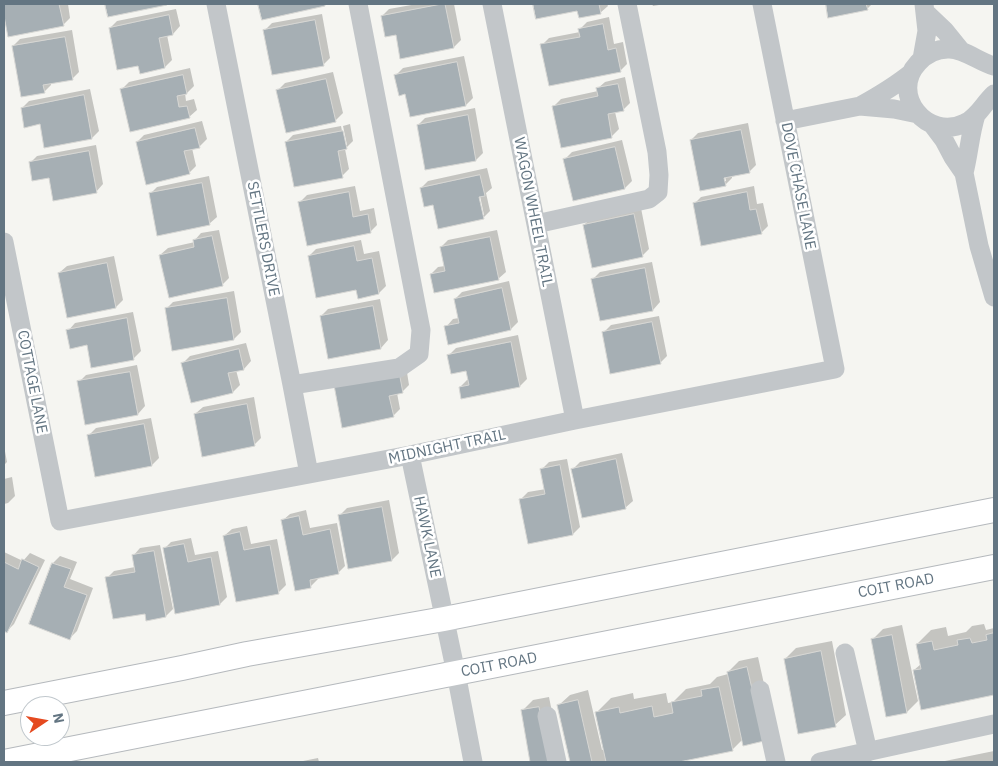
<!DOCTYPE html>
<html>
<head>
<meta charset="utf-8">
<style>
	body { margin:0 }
	#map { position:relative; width:998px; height:766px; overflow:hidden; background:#f5f5f1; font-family:"IBM Plex Sans",sans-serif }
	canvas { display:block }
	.frame { position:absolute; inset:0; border:5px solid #637582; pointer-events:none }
	.north { position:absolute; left:20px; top:696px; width:50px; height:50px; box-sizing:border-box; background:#fff; border:1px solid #c1c8cd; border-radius:50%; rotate:78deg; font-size:14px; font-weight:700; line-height:20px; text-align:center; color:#637582 }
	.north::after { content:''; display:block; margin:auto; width:18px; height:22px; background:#e54a20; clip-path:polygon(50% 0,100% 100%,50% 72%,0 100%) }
</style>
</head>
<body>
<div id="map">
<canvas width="998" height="766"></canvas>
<div class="frame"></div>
<div class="north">N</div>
</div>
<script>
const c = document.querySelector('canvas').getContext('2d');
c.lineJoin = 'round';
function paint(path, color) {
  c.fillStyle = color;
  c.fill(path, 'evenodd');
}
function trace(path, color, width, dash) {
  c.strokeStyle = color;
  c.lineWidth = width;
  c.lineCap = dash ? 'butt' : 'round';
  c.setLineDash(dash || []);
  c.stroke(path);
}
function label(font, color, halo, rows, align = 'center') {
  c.font = font + ' "IBM Plex Sans",sans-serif';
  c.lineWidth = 5;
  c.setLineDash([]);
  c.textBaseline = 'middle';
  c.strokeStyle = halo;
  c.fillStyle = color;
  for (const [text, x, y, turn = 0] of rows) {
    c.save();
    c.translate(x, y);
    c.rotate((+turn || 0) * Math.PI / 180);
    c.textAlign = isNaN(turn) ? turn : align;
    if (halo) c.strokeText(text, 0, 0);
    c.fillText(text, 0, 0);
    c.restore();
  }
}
paint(new Path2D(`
	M4 4H68L70 18 63 25 9 35 4 9Z
	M107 4H166L109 15Z
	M260 4H325L263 19Z
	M417 4H454L461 40 454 47 401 57 397 34 382 16 389 9Z
	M534 4H607L608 6 600 13 578 9 537 17Z
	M652 4H665L653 6Z
	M827 4H872L867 9 829 16Z
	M176 9 180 26 173 34 167 35 172 60 165 67 139 64 110 28 117 21Z
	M322 14 330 58 323 65 265 30 272 23Z
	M609 17 614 44 623 42 627 64 620 71 542 45 549 38 580 32V29L587 22Z
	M72 30 79 72 72 79 51 83V85L44 92 13 46 20 39Z
	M464 56 473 98 466 105 396 75 403 68Z
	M190 68 194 86 187 93H185L186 101 194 99 197 110 189 117 122 89 129 82Z
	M333 72 343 113 335 121 278 90 285 83Z
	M625 77 630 103 623 110 615 112 619 129 612 136 554 106 561 99 598 91 597 89 605 82Z
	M90 89 99 131 92 138 41 123 22 108 29 101Z
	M475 108 483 153 476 160 418 125 425 118Z
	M202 121 207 139 199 147 192 148 196 166 189 173 137 142 144 135Z
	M748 123 756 165 749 172 732 175V178L725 185 691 140 698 133ZM724 171 726 181H724Z
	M350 124 353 141 345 149 349 169 342 176 286 142 293 135 341 126 345 145H347L343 126Z
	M622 140 632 181 625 188 565 159 572 152Z
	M96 145 103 184 96 192 50 177 30 163 37 156Z
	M487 168 492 188 486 193 490 211 483 218 434 203 421 188 428 181ZM479 191 484 215H482L476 192Z
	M209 176 217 217 209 224 150 194 157 187Z
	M355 186 360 211 374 208 377 225 370 232 300 202 307 195Z
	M754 186 757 204 763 203 768 226 761 233 694 204 701 197Z
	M641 208 649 249 642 256 584 225 591 218Z
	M219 230 229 278 222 285 160 255 168 248 195 242 194 241 201 233Z
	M497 230 506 272 498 279 431 274 438 267 445 266 441 247 448 240Z
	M361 240 364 254 379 251 386 286 379 293 357 289 309 256 316 249Z
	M114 256 123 300 116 307 59 273 67 266Z
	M652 262 660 302 653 310 593 279 600 272Z
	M509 281 518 322 511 329 446 327 453 319 459 318 455 299 462 292Z
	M234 291 241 332 234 339 166 309 173 302Z
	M380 299 388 340 381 348 321 316 328 309Z
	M133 312 141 351 134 358 92 367 88 344 68 331 75 323Z
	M659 316 667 356 660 363 604 332 611 325Z
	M518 335 527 379 520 386 460 387 467 380H469L467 370 449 355 456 348Z
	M246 343 251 361 244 369 236 370 240 385 233 392 183 363 190 356Z
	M137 365 145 406 138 414 79 382 86 375Z
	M406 366 409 385 402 392 397 393 400 409 393 416 342 379Z
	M254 397 261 438 254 445 195 414 203 407Z
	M151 418 159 458 152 465 89 435 96 428Z
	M4 446 7 462 4 465Z
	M622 453 633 501 625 508 573 469 580 462Z
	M567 459 580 527 573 534 521 499 528 492 546 489 542 469 549 462Z
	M12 477 15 496 8 503 4 504V479Z
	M389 500 399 553 392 560 340 515 347 508Z
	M306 510 310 528 337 523 345 566 338 573 317 577 318 579 311 586 282 521 290 514Z
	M247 526 251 544 277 539 286 585 279 592 224 536 232 529Z
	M191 538 195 555 218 551 227 597 220 604 164 549 171 542Z
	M160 545 173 609 166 616 146 612 107 578 114 571 135 567 133 556 140 548Z
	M4 552 23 561 30 553 45 560 14 624 7 631 4 630Z
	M60 556 77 562 70 579 93 588 77 631 70 638 30 623 53 563Z
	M984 624 986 630 994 628V694L922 708 914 670 921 664 917 644 931 630 946 627 948 636 966 632 972 626Z
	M902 625 918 701 907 712 872 640 883 629Z
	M832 641 846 715 835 725 785 659 796 648Z
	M758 657 774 729 743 739 732 750 673 762H607V761L605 762H572L559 705 570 695 588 690 602 750 604 749 597 712 611 698 633 693 634 699 666 693 668 703 673 702 686 689 710 684 717 677 728 674V672L739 661Z
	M549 697 562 762H532L522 711 533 700Z
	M994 751V762H940Z
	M318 758 319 762H298Z`), '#0003');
const building = new Path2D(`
	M4 4H59L64 26 8 37 4 16Z
	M105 4H166L167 5 108 17Z
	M258 4H325V6L262 20Z
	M442 4H445L454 48 400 59 396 35 385 37 381 16Z
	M533 4H599L601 14 579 18 577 11 536 19Z
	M826 4H866L868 10 828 18Z
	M169 15 173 35 159 38 165 68 140 74 138 66 117 70 109 28Z
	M315 20 324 66 272 75 263 30Z
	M603 24 608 50 616 48 621 72 549 86 540 44 580 37 578 29Z
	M65 37 73 80 43 85 45 93 21 97 12 46Z
	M457 62 466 106 410 117 405 94 399 96 394 75Z
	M183 75 187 94 177 96 179 107 187 106 190 118 130 132 120 89Z
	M326 79 336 122 286 133 276 90Z
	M618 84 624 111 608 114 612 138 561 148 552 106 598 96 596 88Z
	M84 95 92 139 44 148 40 124 24 128 21 108Z
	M468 115 476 161 425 170 417 125Z
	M195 128 200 148 184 151 190 174 146 185 136 142Z
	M741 130 750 173 724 178 726 186 700 191 690 140Z
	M343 131 347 149 338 151 343 178 294 187 285 142Z
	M615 147 625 189 573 201 563 159Z
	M89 151 97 193 53 201 49 178 32 181 29 162Z
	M480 175 485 196 479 197 484 219 438 229 433 205 424 207 420 188Z
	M202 183 210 225 157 236 149 193Z
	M349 192 353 217 368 214 371 233 307 246 298 202Z
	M747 192 750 210 756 209 762 234 701 246 693 203Z
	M634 214 643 257 592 268 583 225Z
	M212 236 223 286 169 298 159 255 194 247 193 240Z
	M490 237 499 280 434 293 430 274 445 271 440 247Z
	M354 246 357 261 372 258 379 294 358 299 356 290 316 298 308 256Z
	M107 263 116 308 67 318 58 273Z
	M645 268 653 311 600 321 591 279Z
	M502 288 511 330 448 345 444 326 459 323 454 299Z
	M227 298 234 340 172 351 165 308Z
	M373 306 381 349 328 359 320 316Z
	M127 318 134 360 91 368 87 345 70 349 66 330Z
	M652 322 661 364 610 374 602 332Z
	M511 342 520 387 461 399 459 387 469 385 466 371 451 374 447 355Z
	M239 349 244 370 228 373 233 393 191 403 181 363Z
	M130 372 138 415 85 425 77 381Z
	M399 372 403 393 389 396 394 417 342 428 334 385Z
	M247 404 255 446 202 457 194 414Z
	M144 424 152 466 95 477 87 435Z
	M616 459 626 509 582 518 571 469Z
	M560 465 573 535 528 544 519 499 545 494 540 469Z
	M382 507 392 561 348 569 338 515Z
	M299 516 303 535 330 529 339 574 310 580 311 588 295 591 281 520Z
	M240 532 244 550 270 545 279 594 236 602 223 536Z
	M184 544 188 562 211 557 220 605 175 614 163 548Z
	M154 551 166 617 146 621 145 614 113 619 105 577 135 572 132 555Z
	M22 559 39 567 7 633 4 631V562L18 569Z
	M52 563 71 569 64 587 87 595 70 640 29 624Z
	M994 633V695L921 710 913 670 921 669 916 644 932 641 934 650 958 645 957 640 970 638 972 643 987 640 986 635Z
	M892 635 907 713 886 717 871 639Z
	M821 651 836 727 798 734 784 659Z
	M747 667 764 741 743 746 727 672Z
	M719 687 733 751 679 762H606L595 712 619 707 620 713 652 706 654 717 673 713 671 702 702 696 701 690Z
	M578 700 592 762H570L557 705Z
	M539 707 549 762H530L521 710Z`);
paint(building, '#a6afb4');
trace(building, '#d6d6d3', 1);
const major = new Path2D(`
	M4 703 182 668 247 654 444 619 994 510
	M4 762 994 567`);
trace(major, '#b5b9bd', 26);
trace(new Path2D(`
	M216 4 292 385 309 474
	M492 4 575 420
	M925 12 945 31 962 52
	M922 59 927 31 924 4
	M994 66C979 62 963 48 948 49 936 49 926 54 918 63 889 94 927 142 965 123 978 117 984 103 994 94
	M860 106C878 96 895 86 911 73
	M785 121 860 106 894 109 918 114
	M932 124 944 140 953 157 964 173 979 246 994 297
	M964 173C969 153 970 134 976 115
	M536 224 649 199 658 192 659 175 657 152 627 4
	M4 242 60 521 410 455 575 420 835 369 762 4
	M292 385 399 368 419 354 421 330 358 4
	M410 455 456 673 473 762
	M845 653 868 752
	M760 690 776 762
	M547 716 557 762
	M820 762 994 724`), '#c2c6c9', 19);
trace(major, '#fff', 24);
label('15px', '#637582', '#fff', [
	["DOVE CHASE LANE",798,186,79],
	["WAGON WHEEL TRAIL",533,212,79],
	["SETTLERS DRIVE",263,239,79],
	["COTTAGE LANE",32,382,79],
	["MIDNIGHT TRAIL",447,447,-12],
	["HAWK LANE",427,537,78],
	["COIT ROAD",896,586,-11],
	["COIT ROAD",499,665,-11]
]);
</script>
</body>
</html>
